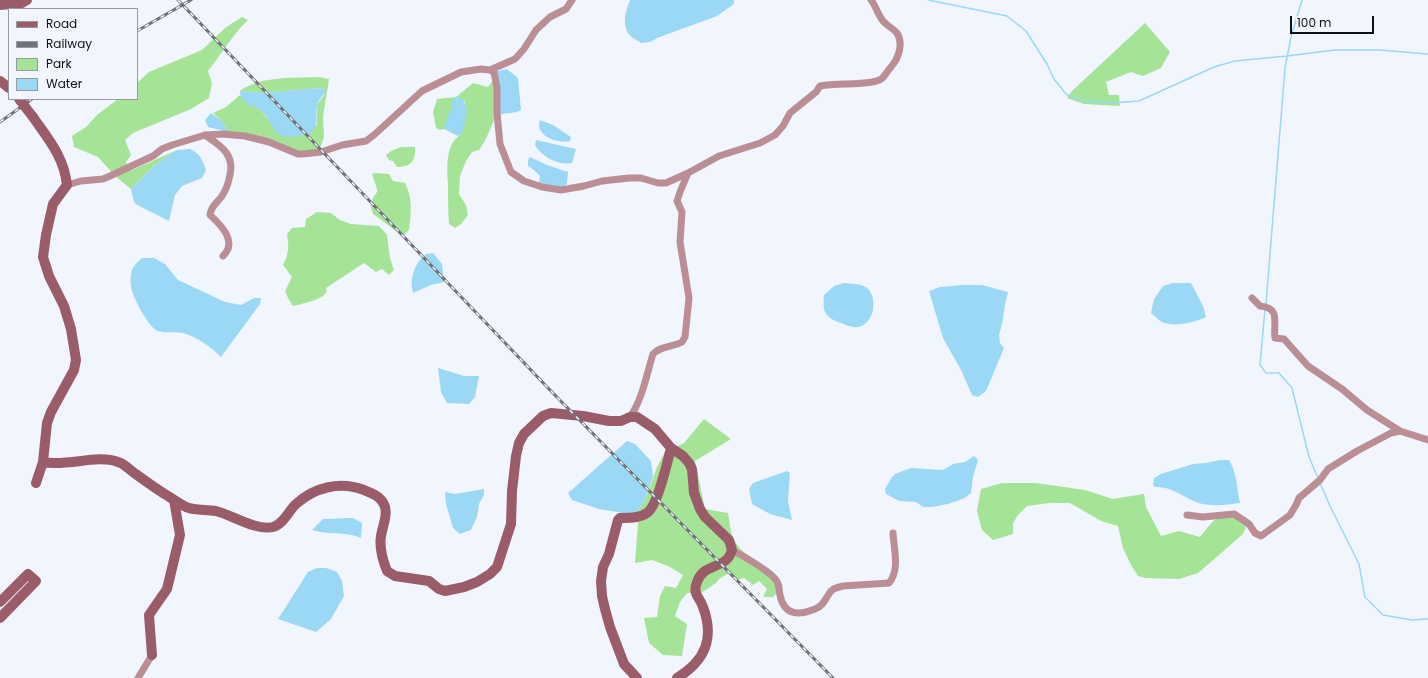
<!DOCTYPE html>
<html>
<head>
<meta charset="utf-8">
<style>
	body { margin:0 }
	#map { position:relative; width:1428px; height:678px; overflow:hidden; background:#f1f5fd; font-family:Poppins,sans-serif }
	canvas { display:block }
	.legend { position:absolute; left:8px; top:8px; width:130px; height:92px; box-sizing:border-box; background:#f1f5fd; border:1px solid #979aa0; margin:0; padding:5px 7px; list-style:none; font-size:12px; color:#101115 }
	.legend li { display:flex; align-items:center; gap:8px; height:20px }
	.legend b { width:20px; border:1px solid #979aa0 }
	.scale { position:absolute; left:1290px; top:16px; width:84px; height:18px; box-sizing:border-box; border:2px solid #101115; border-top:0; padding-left:5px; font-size:12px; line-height:14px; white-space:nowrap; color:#101115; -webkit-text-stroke:3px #f1f5fd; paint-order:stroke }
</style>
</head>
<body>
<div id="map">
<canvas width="1428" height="678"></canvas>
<ul class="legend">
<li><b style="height:5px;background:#9b5c6a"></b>Road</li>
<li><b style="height:5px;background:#707278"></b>Railway</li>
<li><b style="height:11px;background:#a5e497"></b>Park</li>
<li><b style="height:11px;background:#9ad8f6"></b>Water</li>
</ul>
<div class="scale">100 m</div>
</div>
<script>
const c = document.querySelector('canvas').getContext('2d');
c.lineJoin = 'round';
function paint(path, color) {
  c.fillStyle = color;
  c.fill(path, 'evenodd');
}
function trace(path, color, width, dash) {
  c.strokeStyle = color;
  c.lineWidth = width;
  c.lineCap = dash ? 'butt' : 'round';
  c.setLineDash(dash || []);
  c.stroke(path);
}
paint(new Path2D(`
	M242 17 248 20C232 35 222 54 208 71L212 83 209 98 191 109 133 133 125 140 131 155 126 162 130 171 177 150 154 166 131 189 115 176 98 157 74 147 72 136 86 127 97 115 118 99H137V83L149 72 202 50 225 28Z
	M1145 23 1170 52 1161 68 1143 76 1131 72 1106 82 1109 95H1119L1120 106 1084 104 1067 98 1072 91Z
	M318 77 329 79 323 117 324 137 320 148 313 151H298L228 132 222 121 213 113 226 107 240 95 246 102 261 110 278 133 283 136H296L317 124V105L324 95 325 89 321 88 297 90 260 93 240 91C259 76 294 78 318 77Z
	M496 77 497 113 485 141 479 150 472 152 466 161 460 176 459 194 466 205 468 215 461 224 455 228 449 224C448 210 448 197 448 183 447 167 445 143 462 134L466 109 465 101C447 110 451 113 444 129L440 130 436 128 433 112 437 99 456 97 473 83 488 87Z
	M401 147H415C416 161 411 167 397 167L393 161 389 160 386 155 391 151Z
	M377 173 389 174 393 181 405 183C413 198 411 214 409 230L404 235 396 231 373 214 371 207 373 198 377 192V189L372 174Z
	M317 212 331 213 340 220 351 224 379 226 387 235 390 258 394 270 389 275 382 269 376 272 364 263 326 288C327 291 327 292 325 294 320 300 301 304 293 306L288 298 285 291 292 277 283 265C289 254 289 246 287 234L292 228 305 227 306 219Z
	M704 419 731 439 695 461 705 509 728 513C730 523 730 534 736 543 748 562 775 564 783 586L773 597H763L767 589 759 581 753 585 744 578 736 580 731 572 719 579 716 583 701 593H687L680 602 675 616 687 624 682 656 663 655 649 643 644 618 657 617 660 596 665 586 676 588 683 575 670 567 652 560 635 563 638 523 634 515 645 500 657 467 665 452 684 443Z
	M1002 483H1036L1085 490 1113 499 1144 494 1146 507 1161 536 1179 531 1200 537C1214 520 1226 501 1249 520L1243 534 1212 561 1198 573 1179 579 1145 578 1138 576 1131 565 1123 548 1118 526 1101 521 1070 503H1049L1027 506 1018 515 1013 523V534L993 540 982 530 977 511 981 489Z`), '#a5e497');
paint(new Path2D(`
	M630 0H734V4L717 16 657 38 650 42 641 43C637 40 630 37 628 33 622 23 626 10 630 0Z
	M507 69 518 78 521 110C515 114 507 112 500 115L497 71Z
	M321 88 326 89C324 96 318 100 317 106 315 120 320 120 311 133 303 135 291 138 282 136 272 133 269 115 260 110 252 105 240 103 240 91L260 93Z
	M456 97C473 100 465 124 462 134L458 136 444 129 448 115 453 107 451 101Z
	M211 113 222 121 228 132 208 127 205 120Z
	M540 120 553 125 571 137 570 141C558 144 534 136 540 120Z
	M536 140 576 149 572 163C558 166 541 156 535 145Z
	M190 149C200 153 203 161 206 170L202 178 182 186 175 195 169 221 137 205 134 202 131 189 154 166 177 150Z
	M530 157 547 165 568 172 567 184 562 187 539 183 540 176 534 170 528 166V160Z
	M433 253 442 264 444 282 431 285 413 293C409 278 414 264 426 254Z
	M142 258H154L165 264 178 280 225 302 241 305 254 298H261L260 304 221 357C211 347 197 337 183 333 175 331 161 334 156 330 148 325 135 301 132 291 131 287 130 280 131 276 131 268 136 263 142 258Z
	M844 283C852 284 862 283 868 289 878 299 874 324 858 327 851 328 844 324 838 322 823 316 823 310 824 295L834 286Z
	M1173 283H1191L1203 306 1206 317C1196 322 1176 327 1165 323 1160 322 1155 316 1151 313L1154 299 1163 286Z
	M961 285H982L1008 292 1005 305 1002 324 999 335 1000 343 1004 348 986 391 978 397 972 395 961 370 943 338 929 291 940 287Z
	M438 368 464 376H479L475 397 469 404 447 403 441 392Z
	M627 441 635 444 651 461 653 476 645 500 634 515 599 509 572 500 568 493Z
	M974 456 978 460 973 477 971 493 965 498 948 504 932 507H923L916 502 899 501 886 494 885 489 892 477 895 474 911 468 943 470 953 464 965 462Z
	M1220 460H1229C1237 473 1237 489 1240 503 1227 505 1208 507 1196 502 1181 496 1171 486 1155 487L1153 485 1154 478 1161 474 1193 464 1206 463Z
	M787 471 790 473 788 501 792 520 770 514 752 504 749 489 753 483Z
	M484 489V495L479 504 477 517 471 530 460 534 453 528 446 504 445 492 455 494Z
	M353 518 362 523 361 538C345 531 328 535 312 530L323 519Z
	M317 568H326L337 572 342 581 344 596 331 619 316 632 278 619 308 572Z`), '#9ad8f6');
trace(new Path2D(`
	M928 0 1007 16 1026 31 1047 64 1054 79 1066 94 1079 100 1111 103 1139 101 1214 67 1235 61 1287 56 1335 50H1379L1428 54
	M1266 304 1285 68 1291 37 1302 0
	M1265 309 1260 365 1266 373H1279L1292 388 1309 457 1318 478
	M1320 483 1330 506 1359 564 1365 597 1383 615 1412 620 1428 619`), '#9ad8f6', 1.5);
trace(new Path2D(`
	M490 70 515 59 524 49 536 30 550 17 566 9 572 0
	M205 135C223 147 236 156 229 179 228 185 225 191 222 196 217 203 211 206 210 215 221 225 238 242 223 256
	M67 185 81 181 103 179 110 176 153 156 162 149 172 145 205 135 223 134 245 136 269 142 298 154H303L321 152 342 145 366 141 374 135 422 91 461 72 481 69 490 70 494 72 497 88V113L500 144 511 172 524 181 542 187 561 190 584 186 602 181 629 178H641L658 183H666L688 173
	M1252 298 1260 306C1281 308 1273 322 1275 338L1284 339 1308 366 1342 389 1367 410 1400 431 1428 440
	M630 417C643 398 646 376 653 354 660 346 673 347 682 342L685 337 689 298 680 242 682 212 677 201 680 192 688 173 719 156 760 143 775 135 783 126 790 113 816 92 820 86C837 83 855 85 872 82 886 79 883 76 891 67 898 59 904 44 897 33 893 28 887 26 883 21 878 15 876 6 871 0
	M1187 515 1203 517 1234 514 1249 524 1255 533 1261 536 1290 515 1296 505 1299 498 1320 480 1328 469 1357 451 1391 433 1400 431
	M732 550C743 556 769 571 776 580 779 584 779 590 780 595 784 615 798 616 815 609 824 606 826 597 831 591 834 588 839 587 843 586L889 583C900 570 894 550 893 533
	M138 678 152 655`), '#bb8e96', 7);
trace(new Path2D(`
	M0 5 22 3 27 0
	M0 81 9 88
	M33 117C49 140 64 157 67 185L53 204 46 235 43 257 49 276 64 306 71 329 76 360 74 370 51 412 47 423 43 462 36 483
	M43 462C67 467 97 454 118 462 123 463 129 469 133 472 144 480 156 489 168 496 174 500 180 504 186 507 196 511 206 509 216 511 232 515 256 531 273 527 284 524 289 510 296 504 315 487 340 481 364 490 368 492 374 494 378 497 392 508 383 523 381 536 379 548 383 561 387 571L395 576 429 581 439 589 445 591 464 587 477 582 490 574 497 567 511 524 512 491 516 456 519 443 524 434 543 416 551 413 583 416 609 421H621L630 417H637L655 429 671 448 683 456 689 463 692 469 694 493 700 509 705 517 729 540 732 550C731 553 729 558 726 560 715 569 703 566 697 582 692 595 700 597 703 607 715 639 705 661 677 678
	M0 602 28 574 36 581 0 618
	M152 655 149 615 167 589 180 535 174 500
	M637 678 624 664 610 627 605 609 602 596 601 581 603 567 609 554 618 520 620 518C630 518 644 518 650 510 659 499 667 463 671 448`), '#9b5c6a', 10);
const rail = new Path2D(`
	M178 0 549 389 833 678
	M137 31 191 0
	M0 122 32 99`);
trace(rail, '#707278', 3);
trace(rail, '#f1f5fd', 1.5, [4.5]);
trace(new Path2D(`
	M19 99 33 117`), '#9b5c6a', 10);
</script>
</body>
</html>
